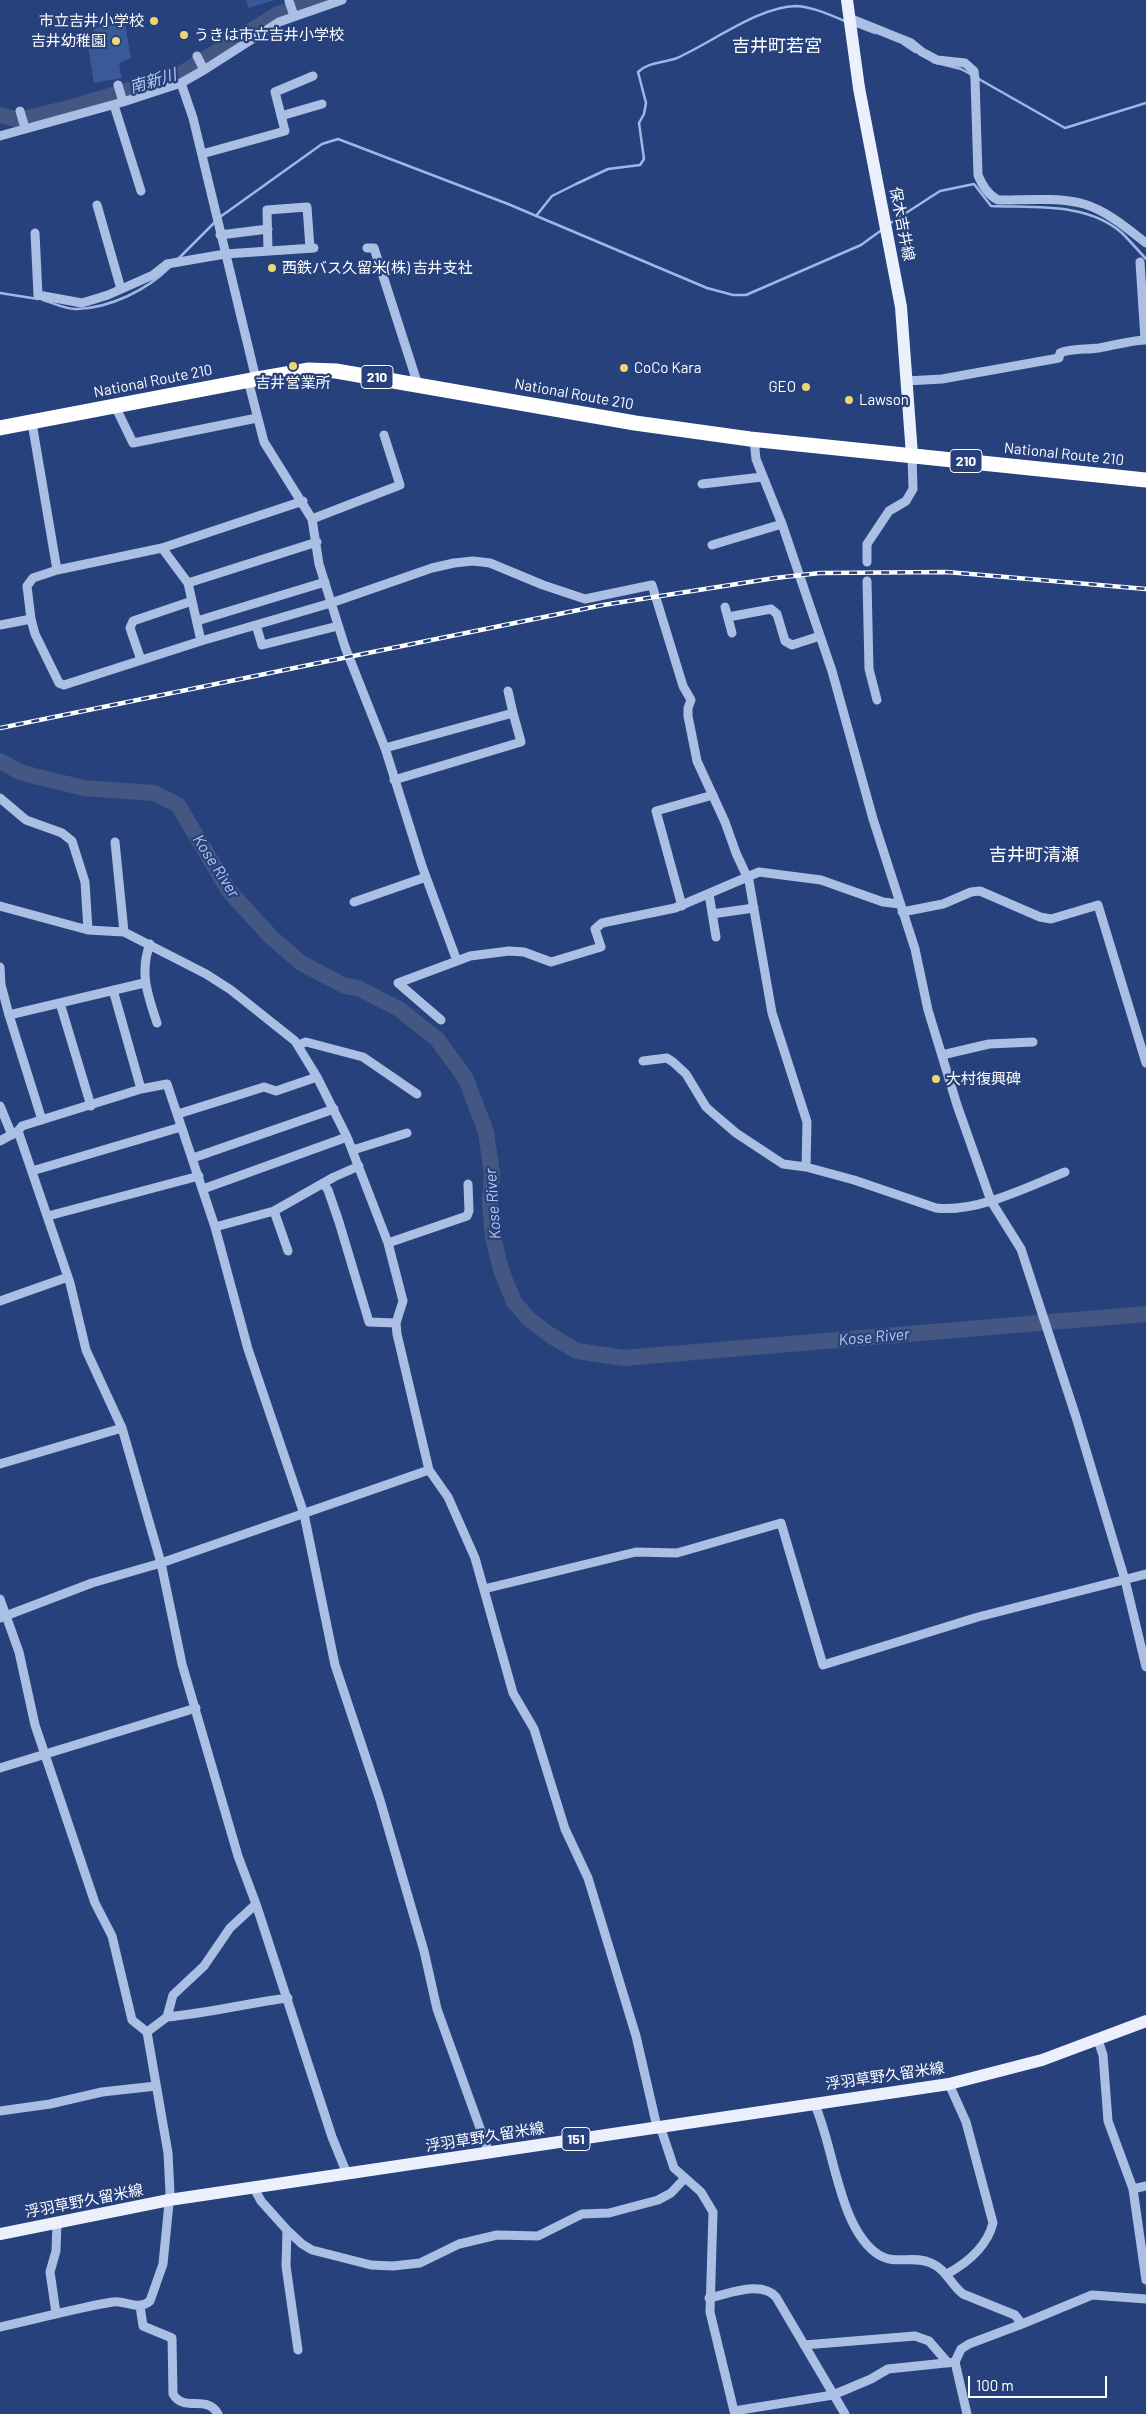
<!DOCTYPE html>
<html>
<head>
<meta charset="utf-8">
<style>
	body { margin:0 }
	#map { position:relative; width:1146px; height:2414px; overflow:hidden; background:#27417c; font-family:Barlow,sans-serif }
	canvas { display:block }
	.scale { position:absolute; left:968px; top:2376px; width:139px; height:22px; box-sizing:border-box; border:2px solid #fff; border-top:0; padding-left:6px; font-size:15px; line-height:18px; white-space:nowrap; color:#fff; -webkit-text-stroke:4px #27417c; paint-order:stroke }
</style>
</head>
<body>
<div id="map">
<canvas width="1146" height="2414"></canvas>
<div class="scale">100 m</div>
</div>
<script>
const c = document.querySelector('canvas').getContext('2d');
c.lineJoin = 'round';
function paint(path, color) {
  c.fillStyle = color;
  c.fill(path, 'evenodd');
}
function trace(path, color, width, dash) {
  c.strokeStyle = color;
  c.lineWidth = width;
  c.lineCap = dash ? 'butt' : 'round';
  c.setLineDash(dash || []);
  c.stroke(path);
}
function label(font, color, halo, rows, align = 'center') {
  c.font = font + ' Barlow,"Noto Sans JP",sans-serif';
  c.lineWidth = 4.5;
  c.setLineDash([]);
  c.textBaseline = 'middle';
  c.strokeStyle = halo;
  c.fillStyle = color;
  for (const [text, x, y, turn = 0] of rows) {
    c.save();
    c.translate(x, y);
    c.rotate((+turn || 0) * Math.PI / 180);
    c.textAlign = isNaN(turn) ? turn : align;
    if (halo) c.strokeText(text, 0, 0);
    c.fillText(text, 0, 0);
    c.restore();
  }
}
paint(new Path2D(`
	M246 0H274L249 8Z
	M125 23 131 58 119 63 122 78 94 83 88 46 92 45V39L95 38 94 28Z`), '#3a5999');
trace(new Path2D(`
	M854 25 875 33
	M903 44 915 52
	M933 62 961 69 972 75
	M977 78 1065 128 1146 103
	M536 216 552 196 576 184 608 169 640 165 644 159 639 123 644 114 646 103 638 72C648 62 664 63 677 58 711 43 760 6 796 6 813 7 831 15 847 22
	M220 217 322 144 338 139 508 204 707 288 733 295H746L861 245 883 229
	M889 224 940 191 974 184 991 206C1034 208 1087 202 1122 233 1130 241 1138 250 1146 259
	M178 259 216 221
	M0 293 38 299
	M43 300C53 303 67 310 77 309 110 308 147 290 170 267`), '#a0b7e5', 2.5);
trace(new Path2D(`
	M0 115 19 120 73 107 179 75 278 14 322 0
	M0 761 20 772 38 777 84 788 154 793 178 805 229 891 271 937 301 963 345 986 358 988 399 1009 437 1039 466 1079 486 1132 492 1173 490 1203 493 1237 501 1270 514 1302 529 1319 550 1335 577 1351 624 1358 1146 1314`), '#445782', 16);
trace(new Path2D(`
	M289 1 294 16
	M849 18 911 43 922 52 937 60 965 63 974 71 975 79 978 175C982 185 988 195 998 200 1026 200 1057 197 1084 204 1107 211 1127 228 1146 243
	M197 56 204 70
	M181 83 193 118 256 379
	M118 85 123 102
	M114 105 141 191
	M20 111 25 128
	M281 116 322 104
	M0 136 123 102 181 83 204 70 279 22 342 0
	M202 154 285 131 275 92 313 76
	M97 205 121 289
	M35 233 38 295 82 303 108 295 153 275 167 264 225 254 314 248
	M220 235 268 229
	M367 248H374L418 385
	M268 251 267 210 307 207 310 248
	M248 380 264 442 312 519 319 564 345 647 385 748 422 866 457 961 470 956 509 951 524 952 551 962 601 947 595 929 602 923 675 908 759 872 821 880 883 902 900 904
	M907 381 942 379 1059 358 1060 353C1073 348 1085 350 1099 348 1115 345 1129 341 1145 340L1140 262
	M115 406 133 443 257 418
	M32 423 57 570
	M754 439 756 459 782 524 832 671 873 819 915 949 928 1010 957 1105 991 1201 1021 1249 1076 1417 1125 1580 1146 1667
	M702 484 762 477
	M303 501 162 548 57 570 33 578 27 586 31 619 35 634 59 683 64 685 201 641 331 603 432 568 454 563 473 561 490 563 543 585 585 599 652 585 683 686 691 700 688 708V716L697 761 725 822 736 853 749 881 772 1013 807 1122 806 1167
	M312 519 400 485 384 435
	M712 545 782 524
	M162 548 188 583
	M867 562V544L889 511 906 501 913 489 912 455
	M867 581 869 669 877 700
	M725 607 732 633
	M728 617 771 609 777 614 785 641 792 645 820 636
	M197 621 325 582
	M0 625 31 619
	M256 625 262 645 338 626
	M201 641 188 583 317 542
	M141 660 130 628 133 621 192 601
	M385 748 513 713 508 691
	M394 780 521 742 513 713
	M0 798 26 820 62 833 72 841 85 882 88 930
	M115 842 124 932
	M709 894 716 937
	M354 902 426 877
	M0 906 88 930 124 932 206 974 231 990 295 1041 317 1077 347 1137 388 1243 403 1301 396 1323 397 1334 429 1470 448 1497 475 1558 513 1693 534 1729 565 1829 588 1878 636 2036 657 2127 662 2132 674 2168 701 2192 713 2212 710 2312 734 2411 833 2395 871 2379 888 2369 955 2362 961 2349 969 2344 1022 2324
	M682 906 656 811 713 795
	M902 912 943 904 971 892 980 891 1040 917 1051 919 1098 905 1146 1063
	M712 914 754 908
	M150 944C139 972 148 996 157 1023
	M0 967 1 985 9 1015 144 983
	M113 990 141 1089
	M60 1003 91 1106
	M9 1015 42 1120
	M441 1020 398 983 457 961
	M298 1045 306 1042 363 1057 417 1094
	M942 1055 989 1044 1033 1042
	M643 1061 667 1058 673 1062 686 1074 706 1107 715 1115 736 1133 783 1164 806 1167 854 1180 936 1208C977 1213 1027 1187 1065 1172
	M0 1106 12 1135
	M178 1114 264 1087 276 1091 317 1077
	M18 1131 22 1126 141 1089 167 1084 215 1227 248 1349 304 1514 335 1665 380 1800 424 1951 437 2009 489 2153
	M0 1141 18 1131 70 1283 86 1350 122 1428 161 1563 182 1664 238 1856 256 1904 230 1928 204 1966 173 1995 167 2017 147 2032 168 2153 170 2193 163 2264 150 2301C138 2311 126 2300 113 2302 75 2308 38 2319 0 2327
	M353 1150 407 1133
	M193 1158 334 1109
	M32 1171 181 1127
	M323 1183 328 1190 339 1222 369 1322 396 1323
	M203 1189 347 1137
	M274 1211 288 1251
	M48 1216 199 1176
	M215 1227 274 1211 334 1177 359 1166
	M388 1243 467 1216 469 1211 468 1184
	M0 1301 68 1277
	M0 1464 122 1428
	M484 1589 636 1552 677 1553 781 1523 823 1665 978 1617 1146 1574
	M0 1599 19 1652 35 1725 95 1903 112 1936 132 2020 147 2032
	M0 1618 92 1583 161 1563 429 1470
	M0 1768 196 1708
	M256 1904 332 2137 347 2174
	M167 2017C208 2013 248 2003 288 1998
	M1098 2040 1103 2055 1108 2121 1133 2189 1146 2280
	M814 2103C834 2144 838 2229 879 2255 895 2265 914 2255 931 2263 946 2269 951 2285 963 2294L1015 2315 1022 2324 1092 2295 1146 2299
	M0 2111 50 2104 102 2092 156 2086
	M254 2188 261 2201 287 2230 302 2244 312 2250 371 2265 393 2266 420 2263 459 2244 497 2235 538 2236 582 2214 609 2213 658 2200 671 2193 685 2178
	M1133 2189 1146 2186
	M287 2230 286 2266 298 2350
	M947 2274C967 2263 987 2247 993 2223L966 2122 949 2084
	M709 2298C729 2294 761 2280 776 2297L845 2414
	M140 2306 143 2326 172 2338 173 2394C184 2413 207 2394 218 2414
	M56 2313 50 2272 56 2251 57 2223
	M804 2345 915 2336 929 2341 948 2363
	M955 2362 967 2414`), '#abbee4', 9);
trace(new Path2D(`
	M847 0 859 88 901 307 912 455
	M0 2234 169 2200 949 2084 1042 2060 1146 2021`), '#ebf0fc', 12);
trace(new Path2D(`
	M0 428 256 379 309 370 336 371 635 423 750 439 1146 480`), '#fff', 15);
const rail = new Path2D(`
	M0 728 603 605 775 578 820 573 947 572 1146 589`);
trace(rail, '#fff', 4.5);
trace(rail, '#27417c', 2.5, [8]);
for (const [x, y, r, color] of [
	[154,21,5,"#edd971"],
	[184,35,5,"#edd971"],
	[116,41,5,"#edd971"],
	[272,268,5,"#edd971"],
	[293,366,5,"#edd971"],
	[624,368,5,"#edd971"],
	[806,387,5,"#edd971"],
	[849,400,5,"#edd971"],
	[936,1079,5,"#edd971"]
]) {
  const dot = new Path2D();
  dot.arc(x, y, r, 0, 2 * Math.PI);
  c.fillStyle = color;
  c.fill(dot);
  trace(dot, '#27417c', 2);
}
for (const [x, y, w] of [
	[377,377,32],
	[966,461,32],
	[576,2139,28]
]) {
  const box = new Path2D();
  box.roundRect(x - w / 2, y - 11.5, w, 23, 4);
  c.fillStyle = '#27417c';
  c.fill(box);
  trace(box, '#fff', 1);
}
label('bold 14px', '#fff', null, [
	["210",377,377],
	["210",966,461],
	["151",576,2139]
]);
label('15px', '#fff', '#27417c', [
	["市立吉井小学校",144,21,"right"],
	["うきは市立吉井小学校",194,35],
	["吉井幼稚園",106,41,"right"],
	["西鉄バス久留米(株) 吉井支社",282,268],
	["CoCo Kara",634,368],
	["吉井営業所",293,383,"center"],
	["GEO",796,387,"right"],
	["Lawson",859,400],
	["大村復興碑",946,1079]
], 'left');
label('15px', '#fff', '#27417c', [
	["保木吉井線",902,224,79],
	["National Route 210",153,381,-11],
	["National Route 210",574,394,10],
	["National Route 210",1064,454,6],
	["浮羽草野久留米線",885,2076,-8],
	["浮羽草野久留米線",485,2137,-9],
	["浮羽草野久留米線",84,2201,-11]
]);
label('italic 16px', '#b7c8ec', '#27417c', [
	["南新川",153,81,-17],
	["Kose River",216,866,57],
	["Kose River",493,1204,-94],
	["Kose River",874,1337,-5]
]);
label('18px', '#fff', '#27417c', [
	["吉井町若宮",777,46],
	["吉井町清瀬",1034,855]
]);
</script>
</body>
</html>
